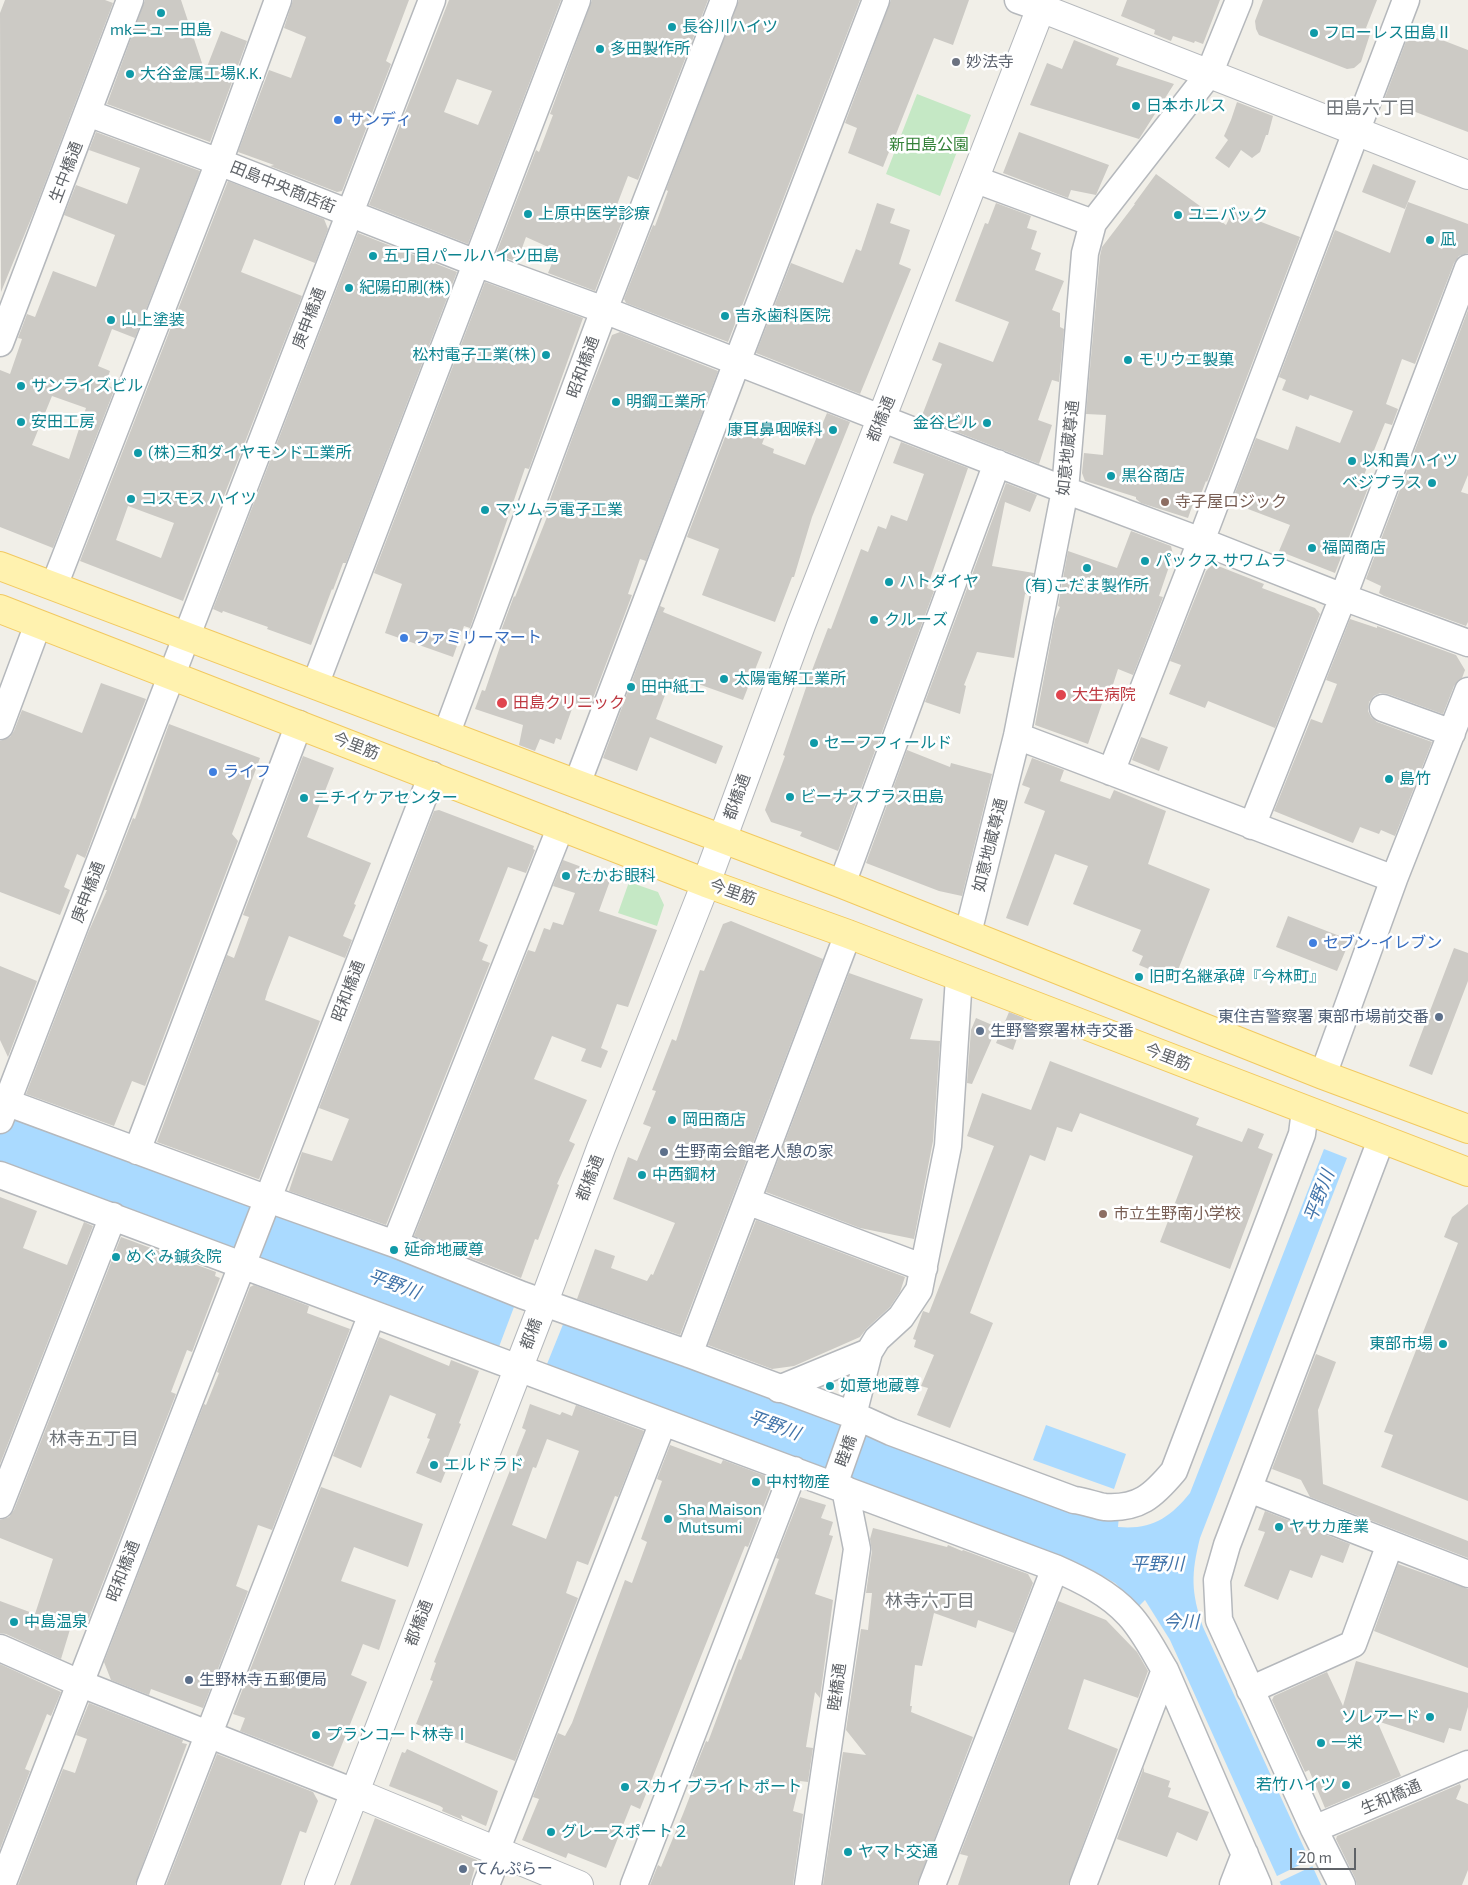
<!DOCTYPE html>
<html>
<head>
<meta charset="utf-8">
<style>
	body { margin:0 }
	#map { position:relative; width:1468px; height:1885px; overflow:hidden; background:#f1efe8; font-family:"Exo 2",sans-serif }
	canvas { display:block }
	.scale { position:absolute; left:1290px; top:1848px; width:66px; height:22px; box-sizing:border-box; border:2px solid #5f6368; border-top:0; padding-left:6px; font-size:15px; line-height:18px; white-space:nowrap; color:#5f6368; -webkit-text-stroke:4px #fff; paint-order:stroke }
</style>
</head>
<body>
<div id="map">
<canvas width="1468" height="1885"></canvas>
<div class="scale">20 m</div>
</div>
<script>
const c = document.querySelector('canvas').getContext('2d');
c.lineJoin = 'round';
function paint(path, color) {
  c.fillStyle = color;
  c.fill(path, 'evenodd');
}
function trace(path, color, width, dash) {
  c.strokeStyle = color;
  c.lineWidth = width;
  c.lineCap = dash ? 'butt' : 'round';
  c.setLineDash(dash || []);
  c.stroke(path);
}
function label(font, color, halo, rows, align = 'center') {
  c.font = font + ' "Exo 2","Noto Sans JP",sans-serif';
  c.lineWidth = 5;
  c.setLineDash([]);
  c.textBaseline = 'middle';
  c.strokeStyle = halo;
  c.fillStyle = color;
  for (const [text, x, y, turn = 0] of rows) {
    c.save();
    c.translate(x, y);
    c.rotate((+turn || 0) * Math.PI / 180);
    c.textAlign = isNaN(turn) ? turn : align;
    if (halo) c.strokeText(text, 0, 0);
    c.fillText(text, 0, 0);
    c.restore();
  }
}
paint(new Path2D(`
	M917 94 971 115 940 196 886 174Z
	M629 882 658 892 664 905 657 926 618 913Z`), '#c5e8c5');
paint(new Path2D(`
	M0 1109 1119 1516 1118 1527C1151 1530 1170 1518 1190 1493L1324 1149 1347 1158 1200 1538C1191 1574 1191 1592 1203 1627L1321 1885H1281L1170 1640 1145 1600 1139 1606 1115 1583 1088 1568 0 1164Z
	M1046 1425 1126 1454 1114 1489 1033 1460Z`), '#aadaff');
paint(new Path2D(`
	M517 1299 566 1317 545 1369 497 1352Z
	M1312 1859 1315 1865 1277 1883 1275 1877Z`), '#f1efe8');
paint(new Path2D(`
	M5 0H105L113 3 37 204 1 292 0 13Z
	M145 0H181L205 72 221 31 247 41 210 142 107 104Z
	M293 0H409L386 61 391 64 342 191 337 192 270 166 274 165 238 152 269 70 291 78 306 37 284 28Z
	M449 0H561L468 244 369 205ZM457 79 492 91 478 125 444 112Z
	M592 0H708L638 180 628 176 615 210 625 214 595 291 548 273 557 251 526 237 517 262 496 254 536 150 539 152 553 115 550 114Z
	M739 0H860L728 342 626 303 624 299 653 225 655 226 668 191 666 190Z
	M891 0H969L953 45 934 38 883 167 848 153 857 128 845 123Z
	M1127 0H1220L1203 44 1195 41 1194 43 1173 36 1171 41 1154 34 1155 30 1121 16Z
	M1263 0H1377L1366 28 1371 31 1361 62 1354 68 1347 69 1259 35 1256 29 1255 21Z
	M1411 28 1468 50V132L1384 100Z
	M1074 40 1119 58 1116 65 1174 84 1139 139 1030 105 1047 63 1062 69Z
	M1237 102 1273 116 1268 135H1266L1260 152 1252 158 1241 150 1229 168 1215 158 1228 140 1224 136 1231 120Z
	M96 132 200 171 135 338 112 329 98 366 110 371 105 385 115 388 53 548 0 527V370L10 374 22 339 18 338 27 314 35 317 53 271 96 287 115 235 64 215 76 185 127 204 140 168 89 150ZM52 396 86 408 69 459 32 445Z
	M1019 132 1109 165 1096 195 1071 190 1068 198 1003 173Z
	M1373 164 1416 181 1405 209 1362 192Z
	M1156 174 1226 225 1233 211 1300 237 1207 482 1206 481 1199 499 1195 498 1188 518 1141 503 1136 499V497L1085 481 1082 473 1084 453 1103 455 1106 415 1086 414 1100 256 1102 247 1135 204H1134Z
	M228 181 324 219 328 229 315 263 254 239 241 272 302 296 183 601 80 561ZM128 506 174 523 161 558 116 540Z
	M1408 202 1468 224V253L1459 256 1454 263 1415 364 1402 359 1386 404 1398 409 1392 425 1385 423 1360 485 1368 488 1335 573 1279 551 1290 525 1248 509 1251 502 1236 496 1237 494 1235 493 1256 438 1288 450 1296 426 1340 443 1353 411 1310 395 1308 400 1282 390 1286 380 1279 377 1335 230 1390 253Z
	M877 203 895 209 890 223 910 230 899 264 911 269 860 394 756 353 791 263 843 283 856 249 861 251Z
	M996 203 1031 216 1027 228 1037 231 1031 249 1041 253 1035 270 1064 281 1052 310 1060 313V327L1064 329 1059 382 1052 380 1038 420 1052 425 1039 464 921 418 942 364 932 360 939 342 993 362 1009 322 955 301 985 223 988 224Z
	M358 233 457 272 346 563H343L333 590 332 589 311 645 267 629 268 627 223 611 222 613 213 609Z
	M485 282 583 318 529 469 525 468 470 628 464 626 453 657 385 633 402 584 374 573Z
	M1468 310V475L1461 492 1468 494V622L1466 626 1384 596 1379 593 1381 586 1366 579Z
	M620 332 718 371 646 561 640 559 628 594 632 595 589 709 574 703 561 740 556 738 554 744 540 739 535 751 519 745 523 725 475 709 482 690 485 691 502 641 498 639 514 596 515 597 547 517 544 516 582 411 612 335Z
	M827 413 850 422 812 517 794 577H792L775 622 702 595 719 549 687 537 730 424 765 436 762 444 774 449 773 453 805 465Z
	M901 442 968 468 927 588 934 591 838 851 800 836 802 832 771 822 765 810 785 756 783 755 811 673 828 628 831 629 861 549 868 552 878 526 886 529 891 515 907 521 924 474 893 463Z
	M1006 483 1037 495 1030 512 1005 502 992 566 1034 573 1032 580 1029 595 1025 594 1014 658 977 652 964 685 966 686 960 714 925 702Z
	M1131 531 1171 546 1173 555 1159 596 1163 597 1133 675 1118 669 1109 697 1105 695 1088 744 1035 725 1055 619 1060 607 1058 606 1068 551 1117 568Z
	M1213 564 1264 584 1262 588 1315 608 1320 614 1275 728 1208 701 1205 708 1169 694 1181 665 1170 661 1206 571Z
	M660 606 665 608 663 612 762 652 743 700 687 680 685 685 671 679 656 719 723 746 716 764 650 737 637 771 603 758Z
	M1350 619 1377 628V626L1456 655 1465 670 1462 678 1454 686 1443 714 1388 694 1380 693 1374 696 1369 702 1368 711 1371 717 1377 722 1432 742 1395 836 1381 830 1379 834 1360 827 1353 843 1274 811 1311 719 1322 723 1337 684 1326 680Z
	M101 683 146 699 111 787 85 858 77 854 64 887 70 890 60 915 0 892V741L10 737 14 731 22 710 82 733Z
	M169 724 260 758 232 834 238 841 145 1086 132 1081 114 1126 26 1094 88 933 107 890H105L133 818 135 819Z
	M1141 737 1168 747 1159 771 1132 760Z
	M907 750 950 767 951 763 992 774 962 896 939 891 866 863Z
	M303 756 334 768 307 837 371 863 354 904 356 905 343 936 352 940 345 958 289 936 268 990 265 1000 320 1021 259 1179H258L157 1142 227 955 234 958 249 917 243 915Z
	M1032 758 1064 770 1060 781 1110 799 1114 790 1166 811 1148 864 1210 889 1178 970 1172 967 1168 977 1139 965 1143 956 1132 951 1141 930 1073 904 1088 866 1055 854 1028 926 1006 918 1045 811 1024 803 1030 788 1022 785Z
	M439 810 534 846 533 849 535 850 526 873 508 867 479 941 488 945 482 960 490 963 386 1225 289 1191 302 1152 332 1161 349 1119 319 1108 434 811Z
	M563 860 611 878 599 911 657 930 628 1007 617 1004 601 1048 608 1051 601 1068 581 1061 586 1049 552 1036 534 1079 587 1100 569 1141 575 1144 557 1184 559 1185 538 1240 535 1239 521 1278 414 1236 528 950 535 952 544 928 550 930 553 922 563 925 575 893 553 886Z
	M1288 916 1350 940 1337 971 1276 947Z
	M731 921 823 959 680 1335 577 1299 595 1249 615 1256 611 1268 647 1281 651 1274 653 1275 675 1223 613 1199 628 1157 637 1161 651 1127 643 1124 656 1091 652 1090 672 1039 676 1041 700 970 704 971 723 924Z
	M1454 948 1468 953V981L1432 1075 1409 1066Z
	M0 966 37 981 8 1057 0 1040Z
	M849 973 923 999 910 1039 940 1041 933 1141 914 1239 860 1228 766 1192Z
	M1009 1012 1024 1018 1013 1050 996 1043Z
	M976 1018 997 1027 972 1084 967 1083 971 1030Z
	M1050 1061 1199 1118 1196 1125 1242 1142 1248 1128 1264 1134 1258 1148 1273 1154 1230 1269 1160 1242 1193 1156 1080 1113 1072 1132 1057 1127 1045 1161 1030 1155 970 1313 993 1323 950 1428 917 1415 928 1388 921 1386 934 1355 914 1347 916 1340 913 1339 923 1311 929 1313 994 1146 967 1136 982 1093 1031 1110Z
	M0 1197 37 1211 23 1248 67 1265 84 1222 93 1226 0 1464Z
	M1468 1204V1501L1381 1467 1393 1435 1384 1432 1458 1243 1444 1237 1452 1217Z
	M756 1220 905 1277 900 1292 890 1307 867 1328 860 1337 794 1366 772 1369 708 1345Z
	M121 1237 216 1272 215 1276 220 1278 192 1352 187 1350 171 1392 176 1394 89 1618 75 1613 61 1659 6 1634 0 1633V1601L35 1614 53 1559 0 1538V1520L9 1517 14 1510Z
	M254 1285 309 1306 307 1313 350 1329 272 1530 258 1525 236 1586 248 1591 203 1708 151 1689 149 1695 111 1680 104 1662 204 1404 206 1405 219 1373 217 1372 250 1287Z
	M379 1337 449 1366 451 1360 479 1371 459 1423 461 1424 448 1457 451 1458 441 1483 416 1473 430 1439 427 1438 436 1414 390 1395 361 1468 333 1456Z
	M1316 1354 1336 1362 1318 1410 1323 1484 1468 1541V1558L1310 1497 1301 1480 1272 1469Z
	M530 1404 560 1415 562 1412 572 1416 576 1405 644 1431 618 1497 615 1496 588 1565 577 1561 566 1593 578 1598 515 1761 416 1724 433 1681 430 1680 436 1663 434 1662 526 1430 522 1428ZM547 1439 579 1451 546 1539 512 1525 533 1467 536 1468Z
	M670 1445 721 1464 723 1460 774 1479 748 1547 745 1546 640 1809 631 1805 606 1868 568 1853 566 1858 522 1840 539 1799 533 1797 558 1733 565 1736 572 1723 625 1580 632 1583 647 1542 641 1539 662 1481 657 1479Z
	M321 1487 423 1524 408 1567 354 1547 341 1581 396 1600 379 1650 363 1644 351 1675 367 1682 333 1767 240 1731 245 1718 233 1714Z
	M800 1497 826 1505 821 1518 833 1522 829 1535 833 1536 815 1594 833 1600 820 1698 815 1692 806 1747 813 1748 808 1782 800 1781 793 1811 803 1814 793 1885H650L658 1865 661 1867 683 1814 697 1778 692 1776 706 1741 708 1742 739 1659 741 1660 779 1559 776 1558Z
	M1265 1511 1350 1544 1343 1563 1321 1555 1312 1578 1290 1570 1278 1600 1244 1586 1265 1532 1258 1530Z
	M873 1528 947 1547 948 1545 962 1551 963 1550 1028 1574 1033 1583 1014 1633 978 1620 976 1628 934 1613 922 1666 915 1665 910 1706H912L911 1712 973 1737 917 1885H823L843 1752 866 1755 846 1730 861 1629 868 1630 872 1593H866L872 1551 870 1539Z
	M1398 1564 1468 1589V1668L1374 1631Z
	M1058 1601 1106 1620 1137 1652 1148 1671 1138 1698 1084 1679 1068 1729 1118 1749 1068 1885H958L968 1856 960 1854Z
	M1356 1661 1468 1693V1707L1461 1731 1449 1728 1444 1743 1377 1721 1401 1776 1325 1808 1309 1770 1305 1772 1272 1700 1274 1696 1327 1672 1343 1706Z
	M0 1664 61 1692 51 1716 47 1714 25 1769 30 1771 0 1849Z
	M89 1703 183 1740 182 1743 187 1744 135 1885H18L63 1769 75 1773 87 1739 76 1735Z
	M407 1749 498 1791 486 1826 461 1815 463 1820 442 1811 443 1808 440 1806 389 1786 402 1752 405 1753Z
	M217 1754 313 1792 318 1801 306 1833 300 1831 281 1885H166Z
	M1144 1767V1772L1170 1781 1168 1787 1171 1788 1168 1797 1209 1812 1197 1841 1177 1832 1167 1857 1117 1839Z
	M1460 1784 1461 1787 1456 1799 1468 1804V1870L1462 1885H1357L1355 1878 1336 1839 1337 1836Z
	M375 1818 477 1860 470 1885H350Z`), '#cccac5');
const minor = new Path2D(`
	M1018 0 1041 8
	M88 113 219 162 476 263 604 310 1065 490 1201 541 1343 597 1468 643
	M974 179 1093 223
	M0 343 130 0
	M54 586 219 162 278 0
	M315 685 577 0
	M1383 708 1452 733
	M0 726 38 624
	M446 735 604 310 724 0
	M1017 736 1394 879
	M1111 772 1201 541 1406 0
	M577 784 737 362 876 0
	M1252 826 1343 597 1468 268
	M842 884 997 463
	M968 933 1017 736 1065 490 1085 253 1093 223 1209 74 1239 0
	M1323 1075 1394 879 1468 691
	M0 1100 268 1199 395 1244 522 1295 689 1354 858 1417 891 1432 1074 1500C1085 1501 1096 1506 1105 1507 1139 1509 1153 1496 1174 1471L1302 1134 1305 1110
	M0 1120 432 0
	M137 1151 299 724
	M0 1175 1055 1568C1082 1580 1109 1593 1129 1615 1144 1631 1154 1652 1165 1670L1258 1885
	M747 1201 924 1268
	M395 1244 561 826
	M689 1354 848 934
	M779 1389 869 1352 877 1339 901 1317 919 1290 948 1146 959 977
	M853 1415 869 1352
	M834 1485 858 1417
	M1249 1489 1468 1574
	M0 1505 113 1216
	M0 1648 79 1683 354 1792
	M1250 1690 1353 1644 1390 1544
	M1314 1829 1468 1764
	M496 1851 663 1422
	M2 1885 432 775
	M150 1885 372 1314
	M486 1885 499 1852
	M634 1885 794 1470
	M808 1885 857 1549 845 1489
	M932 1885 1055 1568
	M1083 1885 1165 1670
	M1233 1885 1245 1854
	M1342 1885 1314 1829 1219 1620 1217 1580 1227 1545 1381 1140`);
const tertiary = new Path2D(`
	M1041 8 1468 175
	M354 1792 579 1885
	M319 1885 542 1307 601 1148 706 883 801 625 1044 0`);
const primary = new Path2D(`
	M0 566 842 884 1323 1075 1468 1129
	M0 609 706 883 848 934 1468 1172`);
trace(minor, '#b5b8bc', 29);
trace(tertiary, '#b5b8bc', 30);
trace(primary, '#f2c960', 30);
trace(minor, '#fff', 26);
trace(tertiary, '#fff', 28);
trace(primary, '#fff2af', 28);
for (const [x, y, r, color] of [
	[161,13,5,"#0f9aa8"],
	[672,27,5,"#0f9aa8"],
	[1314,33,5,"#0f9aa8"],
	[600,49,5,"#0f9aa8"],
	[956,62,5,"#6b7280"],
	[130,74,5,"#0f9aa8"],
	[1136,106,5,"#0f9aa8"],
	[338,120,5,"#3f7fe0"],
	[528,214,5,"#0f9aa8"],
	[1178,215,5,"#0f9aa8"],
	[1430,240,5,"#0f9aa8"],
	[373,256,5,"#0f9aa8"],
	[349,288,5,"#0f9aa8"],
	[725,316,5,"#0f9aa8"],
	[111,320,5,"#0f9aa8"],
	[546,355,5,"#0f9aa8"],
	[1128,360,5,"#0f9aa8"],
	[21,386,5,"#0f9aa8"],
	[616,402,5,"#0f9aa8"],
	[21,422,5,"#0f9aa8"],
	[987,423,5,"#0f9aa8"],
	[833,430,5,"#0f9aa8"],
	[138,453,5,"#0f9aa8"],
	[1352,461,5,"#0f9aa8"],
	[1111,476,5,"#0f9aa8"],
	[1432,483,5,"#0f9aa8"],
	[131,499,5,"#0f9aa8"],
	[1165,502,5,"#8d6e63"],
	[485,510,5,"#0f9aa8"],
	[1312,548,5,"#0f9aa8"],
	[1145,561,5,"#0f9aa8"],
	[1087,568,5,"#0f9aa8"],
	[889,582,5,"#0f9aa8"],
	[874,620,5,"#0f9aa8"],
	[404,638,5,"#3f7fe0"],
	[724,679,5,"#0f9aa8"],
	[631,687,5,"#0f9aa8"],
	[1061,695,6,"#e0444e"],
	[502,703,6,"#e0444e"],
	[814,743,5,"#0f9aa8"],
	[213,772,5,"#3f7fe0"],
	[1389,779,5,"#0f9aa8"],
	[790,797,5,"#0f9aa8"],
	[304,798,5,"#0f9aa8"],
	[566,876,5,"#0f9aa8"],
	[1313,943,5,"#3f7fe0"],
	[1139,977,5,"#0f9aa8"],
	[1439,1017,5,"#5c6f8a"],
	[980,1031,5,"#5c6f8a"],
	[672,1120,5,"#0f9aa8"],
	[664,1152,5,"#5c6f8a"],
	[642,1175,5,"#0f9aa8"],
	[1103,1214,5,"#8d6e63"],
	[394,1250,5,"#0f9aa8"],
	[116,1257,5,"#0f9aa8"],
	[1443,1344,5,"#0f9aa8"],
	[830,1386,5,"#0f9aa8"],
	[434,1465,5,"#0f9aa8"],
	[756,1482,5,"#0f9aa8"],
	[668,1519,5,"#0f9aa8"],
	[1279,1527,5,"#0f9aa8"],
	[14,1622,5,"#0f9aa8"],
	[189,1680,5,"#5c6f8a"],
	[1430,1717,5,"#0f9aa8"],
	[316,1735,5,"#0f9aa8"],
	[1321,1743,5,"#0f9aa8"],
	[1346,1785,5,"#0f9aa8"],
	[625,1787,5,"#0f9aa8"],
	[551,1832,5,"#0f9aa8"],
	[848,1852,5,"#0f9aa8"],
	[463,1869,5,"#5c6f8a"]
]) {
  const dot = new Path2D();
  dot.arc(x, y, r, 0, 2 * Math.PI);
  c.fillStyle = color;
  c.fill(dot);
  trace(dot, '#fff', 2);
}
label('16px', '#0d838f', '#fff', [
	["長谷川ハイツ",682,27],
	["mkニュー田島",161,30,"center"],
	["フローレス田島Ⅱ",1324,33],
	["多田製作所",610,49],
	["大谷金属工場K.K.",140,74],
	["日本ホルス",1146,106],
	["上原中医学診療",538,214],
	["ユニバック",1188,215],
	["凪",1440,240],
	["五丁目パールハイツ田島",383,256],
	["紀陽印刷(株)",359,288],
	["吉永歯科医院",735,316],
	["山上塗装",121,320],
	["松村電子工業(株)",536,355,"right"],
	["モリウエ製菓",1138,360],
	["サンライズビル",31,386],
	["明鋼工業所",626,402],
	["安田工房",31,422],
	["金谷ビル",977,423,"right"],
	["康耳鼻咽喉科",823,430,"right"],
	["(株)三和ダイヤモンド工業所",148,453],
	["以和貴ハイツ",1362,461],
	["黒谷商店",1121,476],
	["ベジプラス",1422,483,"right"],
	["コスモス ハイツ",141,499],
	["マツムラ電子工業",495,510],
	["福岡商店",1322,548],
	["パックス サワムラ",1155,561],
	["ハトダイヤ",899,582],
	["(有)こだま製作所",1087,586,"center"],
	["クルーズ",884,620],
	["太陽電解工業所",734,679],
	["田中紙工",641,687],
	["セーフフィールド",824,743],
	["島竹",1399,779],
	["ビーナスプラス田島",800,797],
	["ニチイケアセンター",314,798],
	["たかお眼科",576,876],
	["旧町名継承碑『今林町』",1149,977],
	["岡田商店",682,1120],
	["中西鋼材",652,1175],
	["延命地蔵尊",404,1250],
	["めぐみ鍼灸院",126,1257],
	["東部市場",1433,1344,"right"],
	["如意地蔵尊",840,1386],
	["エルドラド",444,1465],
	["中村物産",766,1482],
	["Sha Maison",678,1510],
	["Mutsumi",678,1528],
	["ヤサカ産業",1289,1527],
	["中島温泉",24,1622],
	["ソレアード",1420,1717,"right"],
	["プランコート林寺Ⅰ",326,1735],
	["一栄",1331,1743],
	["若竹ハイツ",1336,1785,"right"],
	["スカイ ブライト ポート",635,1787],
	["グレースポート２",561,1832],
	["ヤマト交通",858,1852]
], 'left');
label('16px', '#5b616d', '#fff', [
	["妙法寺",966,62]
], 'left');
label('16px', '#366cbe', '#fff', [
	["サンディ",348,120],
	["ファミリーマート",414,638],
	["ライフ",223,772],
	["セブン-イレブン",1323,943]
], 'left');
label('16px', '#348238', '#fff', [
	["新田島公園",929,145]
]);
label('16px', '#5f6368', '#fff', [
	["生中橋通",66,172,-69],
	["田島中央商店街",283,187,22],
	["庚申橋通",309,318,-69],
	["昭和橋通",583,367,-70],
	["都橋通",881,419,-68],
	["如意地蔵尊通",1068,448,-84],
	["今里筋",356,746,21],
	["都橋通",737,797,-70],
	["如意地蔵尊通",990,845,-76],
	["庚申橋通",88,892,-69],
	["今里筋",733,892,19],
	["昭和橋通",348,991,-69],
	["今里筋",1168,1057,21],
	["都橋通",590,1178,-69],
	["都橋",531,1334,-69],
	["睦橋",846,1451,-70],
	["昭和橋通",123,1571,-69],
	["都橋通",419,1623,-69],
	["睦橋通",837,1687,-82],
	["生和橋通",1391,1797,-23]
]);
label('16px', '#785e54', '#fff', [
	["寺子屋ロジック",1175,502],
	["市立生野南小学校",1113,1214]
], 'left');
label('16px', '#be3a42', '#fff', [
	["大生病院",1072,695],
	["田島クリニック",513,703]
], 'left');
label('16px', '#4e5e75', '#fff', [
	["東住吉警察署 東部市場前交番",1429,1017,"right"],
	["生野警察署林寺交番",990,1031],
	["生野南会館老人憩の家",674,1152],
	["生野林寺五郵便局",199,1680],
	["てんぷらー",473,1869]
], 'left');
label('18px', '#70757a', '#fff', [
	["田島六丁目",1371,108],
	["林寺五丁目",94,1439],
	["林寺六丁目",930,1601]
]);
label('italic 18px', '#4174aa', '#fff', [
	["平野川",1319,1196,-69],
	["平野川",394,1284,20],
	["平野川",774,1425,20],
	["平野川",1157,1564],
	["今川",1181,1622]
]);
</script>
</body>
</html>
